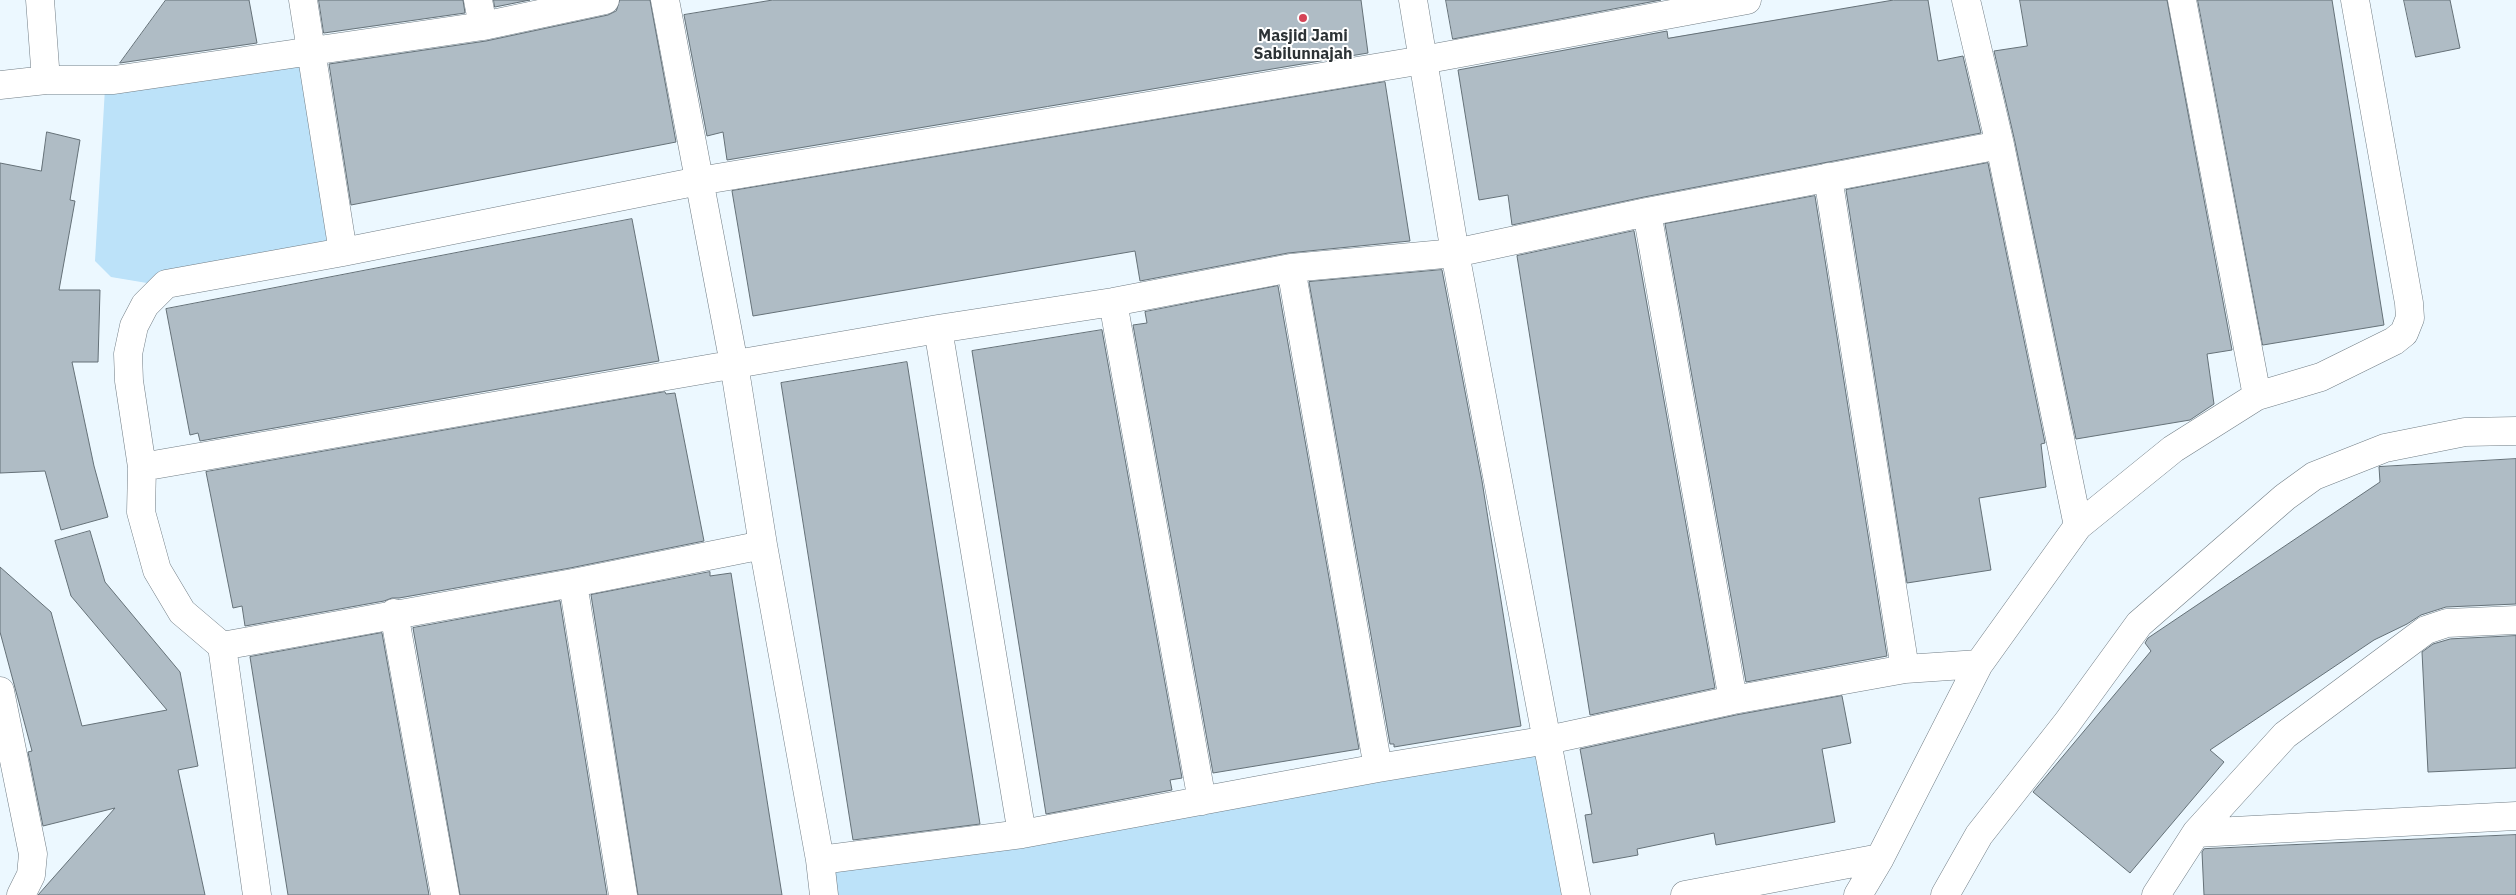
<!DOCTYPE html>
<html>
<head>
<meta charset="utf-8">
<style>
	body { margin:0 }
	canvas { display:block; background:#ecf8ff }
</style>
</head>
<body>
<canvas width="2516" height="895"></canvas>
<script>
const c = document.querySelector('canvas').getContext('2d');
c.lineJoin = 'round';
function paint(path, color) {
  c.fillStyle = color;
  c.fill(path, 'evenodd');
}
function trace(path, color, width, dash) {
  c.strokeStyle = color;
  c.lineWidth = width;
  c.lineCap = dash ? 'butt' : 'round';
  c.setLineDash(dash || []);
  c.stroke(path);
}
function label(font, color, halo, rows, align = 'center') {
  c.font = font + ' "IBM Plex Sans",sans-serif';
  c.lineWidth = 4;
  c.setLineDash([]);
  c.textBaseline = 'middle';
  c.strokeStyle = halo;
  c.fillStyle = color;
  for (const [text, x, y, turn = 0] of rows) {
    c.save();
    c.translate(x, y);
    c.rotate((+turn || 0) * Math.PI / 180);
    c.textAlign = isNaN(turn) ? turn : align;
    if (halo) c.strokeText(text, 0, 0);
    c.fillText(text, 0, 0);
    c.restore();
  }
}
paint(new Path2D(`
	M306 66 341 248 153 284 111 277 95 261 105 88 198 80Z
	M1559 735 1587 895H823L819 860Z`), '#bce2f9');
const building = new Path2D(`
	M166 0H249L257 43 120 63Z
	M319 0H463L465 13 324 33Z
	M494 0H530L495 7Z
	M620 0H650L676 142 351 205 329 64 486 41 608 15 616 11Z
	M773 0H1361L1368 53 727 160 723 132 707 136 684 15Z
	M1446 0H1661L1453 39Z
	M1894 0H1928L1938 61 1963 56 1981 133 1644 197 1512 225 1508 195 1479 200 1458 70 1667 31 1668 38Z
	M2020 0H2167L2232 350 2207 354 2214 404 2190 420 2076 439 2015 142 1994 51 2027 46Z
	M2198 0H2332L2384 325 2263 345Z
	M2404 0H2450L2460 48 2416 57Z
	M1385 82 1410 241 1288 253 1140 281 1135 251 753 316 732 191Z
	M47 132 80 140 70 200 75 201 59 290H100L98 362H72L94 466 108 517 61 530 45 471 0 473V163L41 171Z
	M1988 163 2045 443 2041 444 2046 487 1979 498 1991 570 1907 583 1846 190Z
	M1815 196 1887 656 1746 682 1665 224Z
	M632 219 659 361 200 441 198 433 190 435 166 309Z
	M1634 231 1715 688 1590 715 1517 256Z
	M1442 270 1482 481 1521 726 1394 747V744H1390L1309 282Z
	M1278 286 1359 749 1213 773 1133 325 1147 323 1145 312Z
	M1102 330 1182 778 1170 780 1172 790 1046 814 972 351Z
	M907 362 980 824 853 840 781 383Z
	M665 392 666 394 675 393 704 541 570 568 399 598H392L384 601 245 626 242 606 233 608 206 472Z
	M2516 459V604L2446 607 2421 615 2407 624 2374 640 2210 750 2224 762 2130 873 2033 792 2151 651 2145 643 2148 638 2380 482 2379 467Z
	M90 531 105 582 180 672 198 766 178 770 205 895H38L115 808 43 826 28 752 32 751 0 632V567L51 612 82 726 167 710 71 596 55 541Z
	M710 572V576L731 573 782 895H638L591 595Z
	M560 601 607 895H460L413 628Z
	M382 633 429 895H288L250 657Z
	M2516 636V768L2428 772 2422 652 2433 644 2450 639Z
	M1842 696 1851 743 1822 749 1835 822 1716 845 1714 833 1637 849 1638 855 1593 863 1585 815 1592 814 1580 749 1736 715Z
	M2516 835V895H2204L2202 852 2204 849Z`);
paint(building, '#afbcc5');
trace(building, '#657178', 1);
const street = new Path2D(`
	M303 0 343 252
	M478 0 483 26
	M665 0 734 364 763 545
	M1413 0 1455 253 1576 895
	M2182 0 2257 396
	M46 80H114L483 26 605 0
	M0 85 46 80 40 0
	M2000 145 2078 526
	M1828 177 1905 669
	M1647 212 1733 700
	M1291 268 1378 768
	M1113 302 1202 801
	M938 329 1022 834
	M142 467 938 329 1113 302 1291 268 1455 253 1647 212 2000 145 1966 0
	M573 583 623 895
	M394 613 445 895
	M222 646 182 612 157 570 141 512 142 467 129 381 128 354 134 326 145 305 166 284 343 252 699 181 1423 60 1747 0
	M0 691 33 854 31 875 21 895
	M2196 833 2516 816
	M820 860 824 895
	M257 895 222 646 573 583 763 545 820 860 1022 834 1378 768 1548 740 1733 700 1905 669 1979 664
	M1685 895 1880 858
	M1858 895 1880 858 1979 664 2078 526 2173 449 2257 396 2321 377 2394 341 2404 333 2410 318 2409 303 2355 0
	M1945 895 1979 835 2067 723 2139 624 2285 497 2314 476 2385 448 2465 432 2516 431
	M2156 895 2196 833 2285 735 2426 630 2447 623 2516 620`);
trace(street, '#727e86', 29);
trace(street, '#fff', 28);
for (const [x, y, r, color] of [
	[1303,18,5,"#d54457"]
]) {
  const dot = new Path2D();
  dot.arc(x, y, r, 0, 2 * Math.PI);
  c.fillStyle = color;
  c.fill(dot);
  trace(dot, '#fff', 2);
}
label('bold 16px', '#2c3235', '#fff', [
	["Masjid Jami",1303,36],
	["Sabilunnajah",1303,54]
]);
</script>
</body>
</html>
